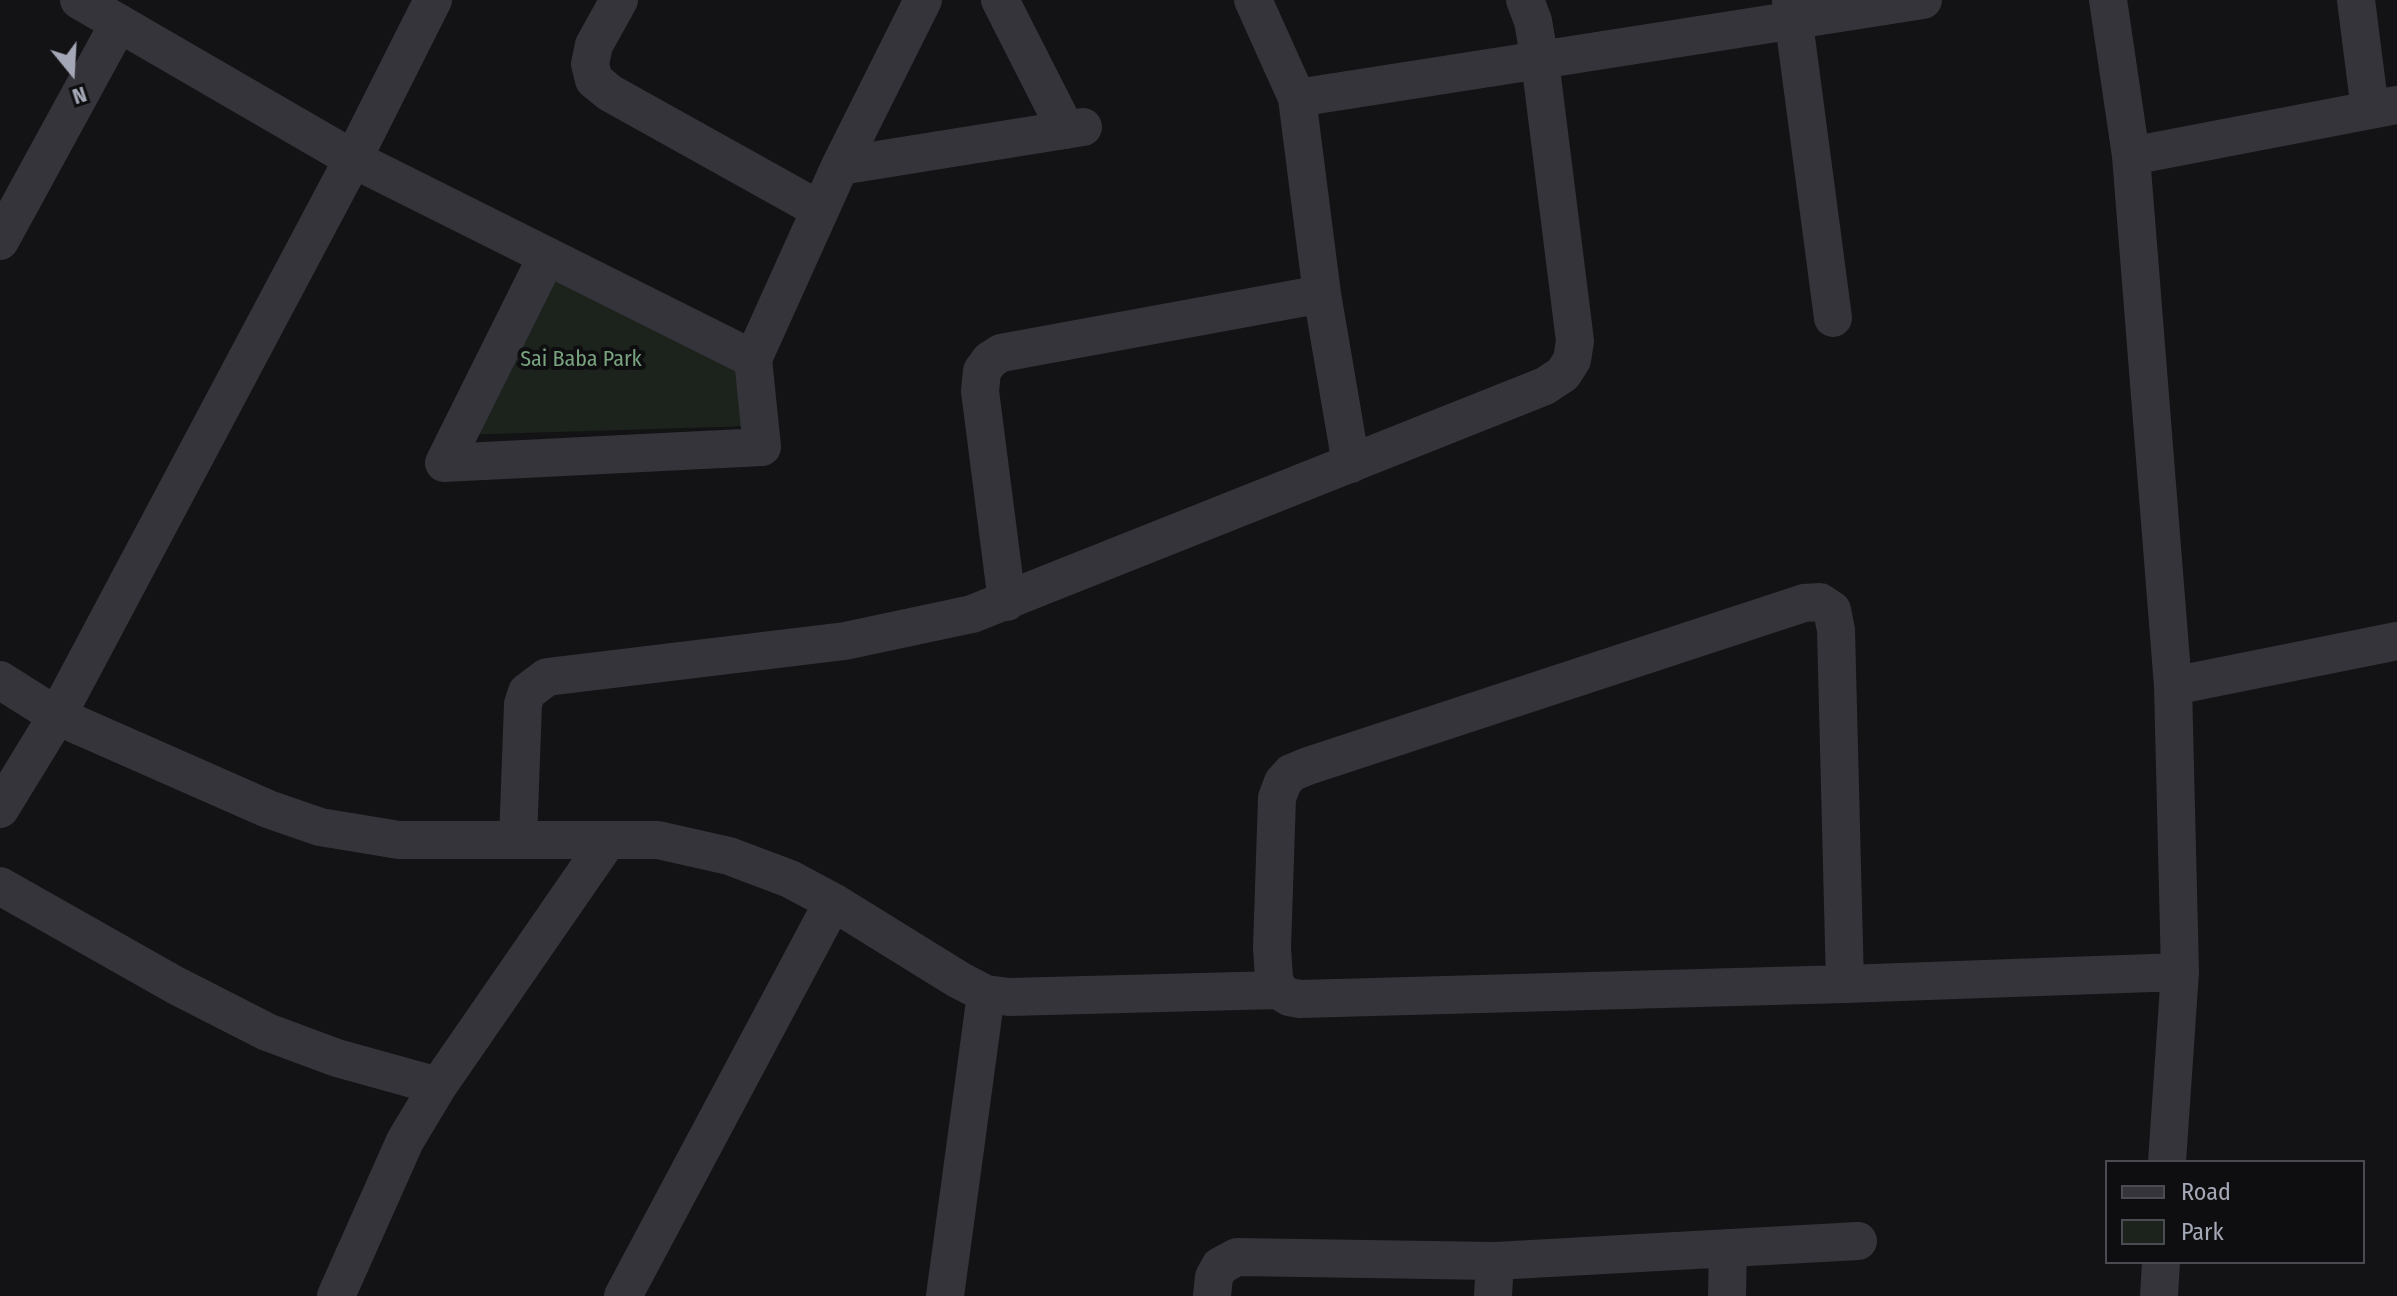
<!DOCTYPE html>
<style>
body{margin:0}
#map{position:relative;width:2397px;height:1296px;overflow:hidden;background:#131315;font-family:"Fira Sans Condensed",sans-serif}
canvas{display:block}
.legend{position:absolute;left:2105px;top:1160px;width:260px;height:104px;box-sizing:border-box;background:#0e0e10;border:2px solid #4a4c52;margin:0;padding:10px 14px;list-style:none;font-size:24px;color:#a4a8b6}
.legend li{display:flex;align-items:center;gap:16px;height:40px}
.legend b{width:40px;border:2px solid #4a4c52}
.north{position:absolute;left:32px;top:32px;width:80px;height:80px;-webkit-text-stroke:6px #0e0e10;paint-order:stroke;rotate:162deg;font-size:22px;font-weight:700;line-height:32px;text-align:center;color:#a4a8b6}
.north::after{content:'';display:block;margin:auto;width:28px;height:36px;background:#a4a8b6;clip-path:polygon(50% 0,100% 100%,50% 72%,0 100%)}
</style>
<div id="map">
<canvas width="2397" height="1296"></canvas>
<ul class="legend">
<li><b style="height:10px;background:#34343a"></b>Road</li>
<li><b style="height:22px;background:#1b231c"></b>Park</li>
</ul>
<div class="north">N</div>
</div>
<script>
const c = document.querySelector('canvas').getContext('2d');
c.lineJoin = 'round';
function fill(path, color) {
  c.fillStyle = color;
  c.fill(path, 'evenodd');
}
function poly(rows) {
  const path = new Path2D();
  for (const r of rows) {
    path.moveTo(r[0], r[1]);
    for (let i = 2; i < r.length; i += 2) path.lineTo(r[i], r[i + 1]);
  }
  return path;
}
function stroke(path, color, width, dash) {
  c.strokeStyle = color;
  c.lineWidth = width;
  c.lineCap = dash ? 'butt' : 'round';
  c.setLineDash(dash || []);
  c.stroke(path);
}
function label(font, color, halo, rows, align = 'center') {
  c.font = font + ' "Fira Sans Condensed",sans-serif';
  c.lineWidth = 8;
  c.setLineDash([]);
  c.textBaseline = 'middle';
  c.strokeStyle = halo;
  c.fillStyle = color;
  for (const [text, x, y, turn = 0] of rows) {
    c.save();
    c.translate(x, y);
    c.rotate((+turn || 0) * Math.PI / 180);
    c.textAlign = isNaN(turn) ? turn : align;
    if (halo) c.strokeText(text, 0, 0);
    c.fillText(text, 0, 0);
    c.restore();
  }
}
const green = poly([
 [550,266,748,367,751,426,458,435]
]);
const minor = poly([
 [79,0,353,159,753,359],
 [619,0,594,45,590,64,594,80,610,93,820,210],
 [1000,0,1066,130],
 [1253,0,1297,98,1322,294,1351,464],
 [1791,0,1833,318],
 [2108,0,2131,156,2173,686,2180,972,2167,1162],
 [2356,0,2370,110],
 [1297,98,1923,0],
 [2131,156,2397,105],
 [840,166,1083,127],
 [0,241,119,23],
 [547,256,444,463,762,447,753,359,840,166,923,0],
 [1007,602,980,391,982,371,990,360,1001,353,1322,294],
 [0,680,57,716,268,809,320,827,399,840,658,840,729,856,790,879,833,902,959,980,986,994,1009,997,1278,990],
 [2173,686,2397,641],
 [0,809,57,716,353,159,433,0],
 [518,840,523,704,527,692,547,677,845,641,972,614,1545,386,1563,374,1572,360,1575,341,1540,61,1533,21,1525,0],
 [0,886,175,985,267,1032,337,1058,438,1086],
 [1845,984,1836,630,1832,610,1820,602,1804,603,1308,766,1291,773,1283,782,1277,798,1272,948,1274,978,1278,990,1289,997,1300,999,1845,984,2180,972],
 [336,1296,405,1141,438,1086,608,840],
 [623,1296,833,902],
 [945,1296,986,994],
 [1212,1296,1214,1277,1220,1266,1237,1257,1495,1261,1858,1241],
 [1493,1296,1495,1261],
 [1727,1296,1728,1248],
 [2159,1296,2161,1262]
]);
const parkNames = [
 ["Sai Baba Park",581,360]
];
fill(green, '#1b231c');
stroke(minor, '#34343a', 38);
label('22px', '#79a27f', '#0e0e10', parkNames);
</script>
